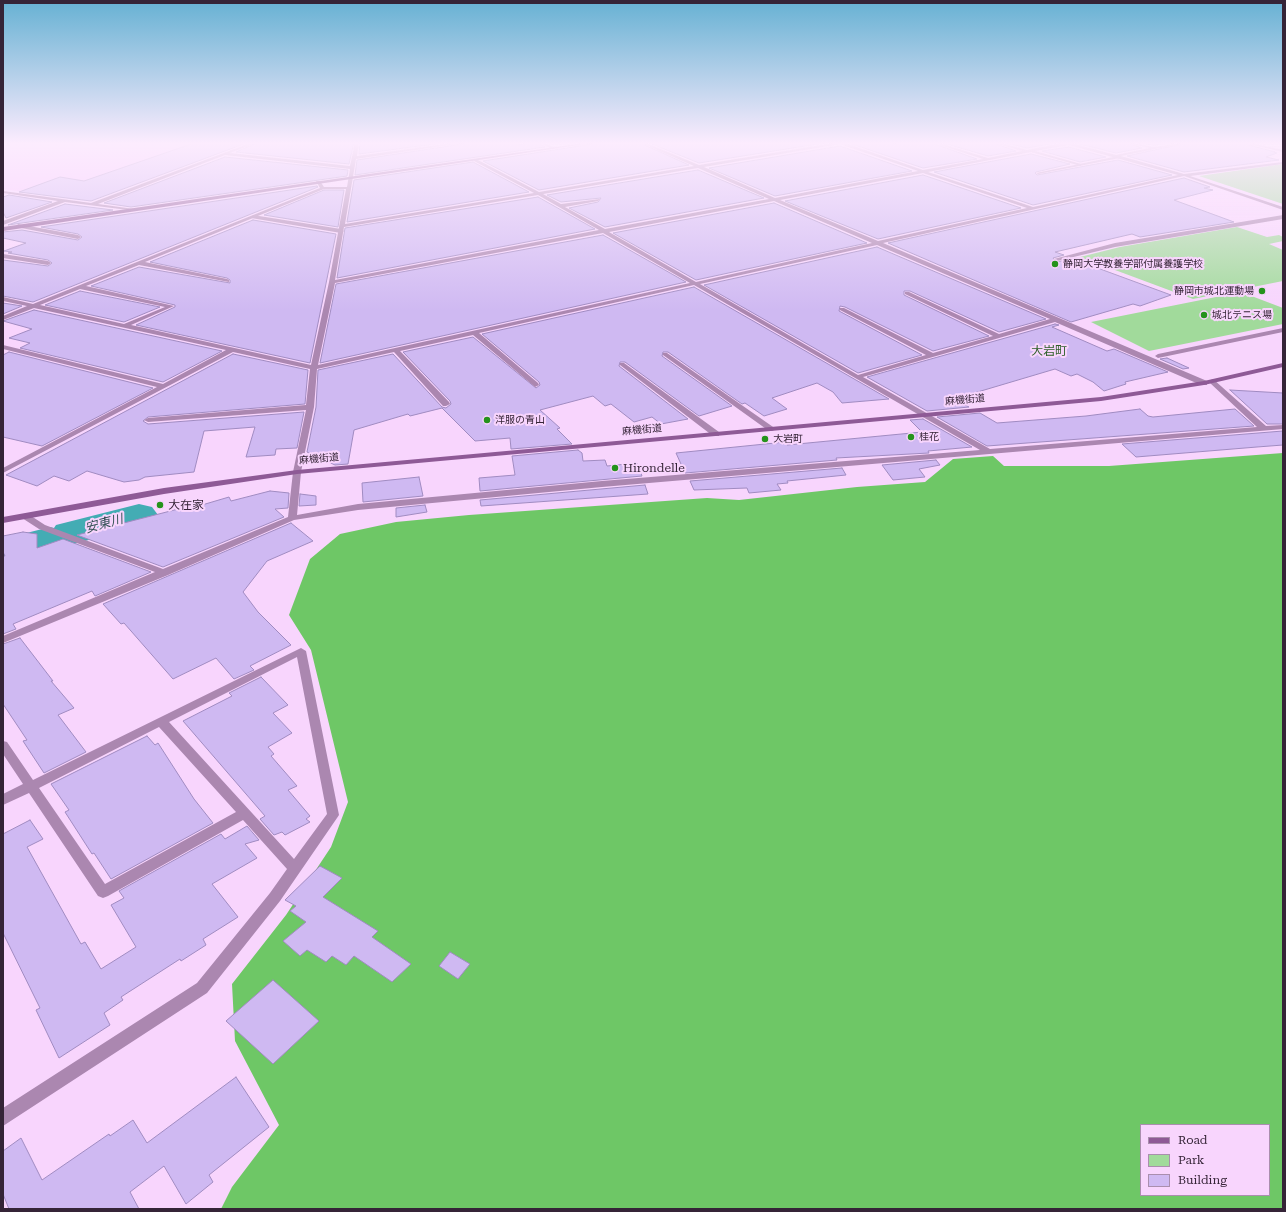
<!DOCTYPE html>
<meta charset="utf-8">
<style>
body{margin:0}
#map{position:relative;width:1286px;height:1212px;overflow:hidden;background:#f8d5fd;font-family:"Roboto Serif",serif}
canvas{display:block}
.frame{position:absolute;inset:0;border:4px solid #352437;pointer-events:none}
.legend{position:absolute;left:1140px;top:1124px;width:130px;height:72px;box-sizing:border-box;background:#f8d5fd;border:1px solid #aa8eae;margin:0;padding:5px 7px;list-style:none;font-size:12px;color:#352437}
.legend li{display:flex;align-items:center;gap:8px;height:20px}
.legend b{width:20px;border:1px solid #aa8eae}
</style>
<div id="map">
<canvas width="1286" height="1212"></canvas>
<div class="frame"></div>
<ul class="legend">
<li><b style="height:5px;background:#8e5a96"></b>Road</li>
<li><b style="height:11px;background:#a1da9b"></b>Park</li>
<li><b style="height:11px;background:#cfb9f2"></b>Building</li>
</ul>
</div>
<script>
const c = document.querySelector('canvas').getContext('2d');
c.lineJoin = 'round';
function fill(path, color) {
  c.fillStyle = color;
  c.fill(path, 'evenodd');
}
function poly(rows) {
  const path = new Path2D();
  for (const r of rows) {
    path.moveTo(r[0], r[1]);
    for (let i = 2; i < r.length; i += 2) path.lineTo(r[i], r[i + 1]);
  }
  return path;
}
function stroke(path, color, width, dash) {
  c.strokeStyle = color;
  c.lineWidth = width;
  c.lineCap = dash ? 'butt' : 'round';
  c.setLineDash(dash || []);
  c.stroke(path);
}
function label(font, color, halo, rows, align = 'center') {
  c.font = font + ' "Roboto Serif","Noto Sans JP",serif';
  c.lineWidth = 4;
  c.setLineDash([]);
  c.textBaseline = 'middle';
  c.strokeStyle = halo;
  c.fillStyle = color;
  for (const [text, x, y, turn = 0] of rows) {
    c.save();
    c.translate(x, y);
    c.rotate((+turn || 0) * Math.PI / 180);
    c.textAlign = isNaN(turn) ? turn : align;
    if (halo) c.strokeText(text, 0, 0);
    c.fillText(text, 0, 0);
    c.restore();
  }
}
const built = poly([
 [13,142,248,142,91,201,3,189,3,145]
]);
const green = poly([
 [1283,164,1283,204,1199,176],
 [1237,227,1267,237,1279,235,1283,237,1283,241,1269,244,1283,250,1283,281,1193,299,1080,257,1120,247],
 [1241,292,1283,308,1283,324,1149,351,1091,322]
]);
const forest = poly([
 [1283,453,1283,1209,221,1209,232,1187,279,1125,235,1041,232,984,286,915,331,847,348,802,311,650,289,615,310,559,340,534,396,522,469,515,707,498,739,500,857,487,925,482,953,459,993,456,1004,466,1109,466],
 [1141,1125,1269,1125,1269,1195,1141,1195]
]);
const river = poly([
 [139,504,152,507,158,515,152,523,70,545,66,544,64,547,3,563,3,539,50,527,54,528,56,525,139,504]
]);
const building = poly([
 [197,142,249,142,91,201,19,192,60,177,84,181,197,142],
 [259,142,354,142,349,164,236,152,259,142],
 [360,142,422,143,450,142,359,154,360,142],
 [470,142,518,142,518,145,537,142,545,147,355,175,357,160,469,143,470,142],
 [600,142,638,142,689,165,539,190,483,161,599,143,600,142],
 [647,142,830,142,699,163,647,142],
 [876,142,894,144,929,142,977,159,923,168,852,144,876,142],
 [940,142,991,142,1016,151,988,156,940,142],
 [1003,142,1060,142,1027,148,1003,142],
 [1072,142,1124,142,1142,148,1116,153,1072,142],
 [1133,142,1181,142,1154,145,1133,142],
 [1191,142,1238,142,1275,152,1274,152,1277,153,1266,157,1279,160,1184,172,1127,156,1191,142],
 [840,146,912,171,775,196,709,168,840,146],
 [1069,147,1106,157,1080,162,1042,151,1069,147],
 [1031,154,1070,164,1036,172,1035,173,1037,175,1118,160,1172,175,1033,205,934,172,1031,154],
 [225,157,348,170,347,176,131,207,104,203,225,157],
 [473,162,529,192,347,222,354,180,473,162],
 [698,170,764,198,605,227,569,208,598,202,601,198,561,202,547,195,698,170],
 [923,175,1021,208,878,239,785,201,923,175],
 [1184,178,1210,187,1204,188,1213,190,1174,200,1234,222,1140,237,1132,234,1055,252,1064,255,1053,258,1056,262,1073,259,1171,295,1140,306,1133,304,1071,322,888,243,1184,178],
 [317,186,318,187,33,302,3,296,3,260,48,266,52,263,48,260,8,253,12,252,4,251,26,243,3,238,3,232,22,230,78,240,82,237,78,234,41,227,317,186],
 [324,190,344,190,338,227,264,215,324,190],
 [9,195,52,202,6,218,3,212,3,197,9,195],
 [538,197,595,229,337,278,345,228,538,197],
 [774,203,867,243,696,280,613,233,774,203],
 [65,204,113,210,8,225,65,204],
 [253,220,336,234,310,363,136,325,175,307,175,305,91,286,139,267,230,283,230,280,227,278,150,262,253,220],
 [603,235,686,282,320,363,336,284,603,235],
 [877,247,1046,319,999,332,910,291,904,291,904,295,989,336,933,351,845,307,840,306,839,311,922,355,858,373,704,285,877,247],
 [694,287,889,399,842,403,833,392,817,383,772,398,787,409,764,416,745,403,742,404,668,352,663,352,662,356,732,406,699,416,625,362,620,362,619,366,688,419,661,424,652,417,634,422,611,404,605,406,593,396,540,410,560,428,557,429,572,444,511,449,510,438,475,441,442,408,410,416,408,414,354,430,348,464,335,465,307,452,316,407,318,370,393,354,442,407,446,408,451,404,450,401,403,352,473,337,536,388,540,385,539,382,482,334,694,287],
 [80,291,160,307,124,322,45,305,80,291],
 [3,303,22,306,3,314,3,303],
 [34,310,222,351,163,382,20,348,30,343,9,338,32,329,3,321,34,310],
 [1055,324,1059,325,1052,327,1107,351,1114,349,1168,372,1125,382,1126,384,1104,391,1093,382,1077,374,1071,376,1055,369,954,399,969,407,927,411,867,377,1055,324],
 [9,352,153,388,42,446,3,437,3,355,9,352],
 [233,354,308,370,305,404,148,417,143,421,148,424,304,412,297,448,276,449,275,455,246,457,255,427,204,431,194,472,145,477,139,480,124,482,87,471,69,481,54,476,37,486,6,475,233,354],
 [1167,358,1189,368,1183,369,1160,359,1167,358],
 [1230,390,1283,393,1283,424,1267,424,1230,390],
 [1140,409,1148,416,1153,417,1235,409,1254,426,987,446,937,417,980,413,997,423,1086,416,1140,409],
 [923,419,972,447,928,451,929,453,836,458,837,460,685,473,676,453,785,442,787,445,922,432,910,420,923,419],
 [1283,431,1283,445,1257,447,1136,457,1122,444,1283,431],
 [578,450,582,453,583,461,605,460,607,466,637,463,642,476,480,491,479,478,515,475,512,456,578,450],
 [936,460,940,465,919,469,925,477,893,480,882,465,936,460],
 [842,468,846,475,787,481,788,483,777,484,781,490,749,493,747,488,694,490,690,481,842,468],
 [419,477,423,496,363,502,362,483,419,477],
 [645,485,648,494,481,506,480,500,645,485],
 [270,491,289,493,288,508,275,509,284,517,163,567,77,535,186,507,185,510,229,497,231,501,270,491],
 [300,494,316,496,316,505,299,506,300,494],
 [425,505,427,512,396,517,396,508,425,505],
 [291,523,313,541,267,561,243,592,258,612,291,645,250,666,254,670,234,679,216,658,173,679,124,623,121,624,103,604,291,523],
 [23,532,37,534,37,548,63,539,151,572,95,596,92,591,13,624,16,629,3,634,3,556,5,556,3,552,3,536,23,532],
 [20,638,53,681,51,681,74,708,58,715,86,752,44,773,23,741,27,740,3,704,3,644,20,638],
 [261,677,288,705,273,713,292,733,268,747,274,754,271,756,297,786,288,790,310,816,306,819,310,822,285,835,282,832,274,835,260,819,265,816,183,721,232,696,229,693,261,677],
 [147,736,155,745,158,743,194,799,213,823,111,879,94,853,92,854,65,812,69,810,51,784,147,736],
 [30,820,43,839,27,847,81,944,85,942,101,969,136,947,111,905,124,898,119,891,221,834,225,839,247,826,259,840,245,844,257,858,212,884,238,917,203,939,206,945,181,961,180,959,121,997,123,1000,104,1013,110,1025,59,1058,36,1010,40,1008,3,933,3,834,30,820],
 [320,866,342,878,323,897,378,931,372,937,411,964,392,982,354,956,346,965,332,956,326,962,307,950,300,956,283,941,306,922,290,911,296,906,285,900,320,866],
 [450,952,470,964,458,979,439,966,450,952],
 [273,980,319,1021,273,1064,226,1021,273,980],
 [236,1077,269,1127,209,1175,213,1182,186,1204,164,1166,130,1192,139,1209,9,1209,3,1194,3,1151,21,1138,42,1180,109,1134,110,1136,133,1120,147,1143,236,1077]
]);
const lane = poly([
 [1118,156,1120,158,1038,174,1036,173,1118,156],
 [253,215,341,229,344,231,341,233,251,218,253,215],
 [1283,215,1283,219,1115,247,1057,261,1054,259,1115,243,1283,215],
 [1283,328,1283,332,1158,358,1155,356,1158,354,1283,328]
]);
const street = poly([
 [253,142,258,142,230,153,350,166,355,142,359,142,357,156,460,142,469,142,356,159,345,224,534,193,474,161,476,159,539,192,694,166,639,142,644,142,699,165,840,142,849,142,845,143,923,170,983,159,930,142,936,142,988,158,1022,151,992,142,998,142,1027,150,1067,142,1116,155,1149,148,1125,142,1154,147,1190,142,1121,156,1184,174,1283,162,1283,164,1190,176,1283,207,1283,210,1184,176,883,243,1207,381,1207,385,1201,385,1055,322,863,377,990,449,1257,427,1210,383,1209,381,1213,379,1266,426,1283,425,1283,429,602,487,358,510,294,520,168,575,3,643,3,636,155,572,39,529,22,518,21,516,22,514,28,514,45,525,163,569,288,517,293,472,306,410,148,422,144,420,148,418,306,405,310,369,233,352,3,473,3,468,157,387,3,349,3,345,163,384,226,350,34,308,3,320,3,316,27,306,3,301,3,297,33,304,320,188,316,181,320,181,324,187,347,187,350,169,225,155,98,204,134,209,136,211,65,202,3,225,3,221,58,201,3,193,3,191,91,203,253,142],
 [840,144,918,171,775,198,704,167,840,144],
 [1069,145,1178,175,1033,207,928,172,1031,152,1081,166,1081,164,1035,151,1069,145],
 [698,168,769,199,605,229,565,207,598,201,600,199,561,204,543,194,698,168],
 [923,173,1027,208,878,241,780,200,923,173],
 [324,189,346,189,329,282,311,365,131,325,174,306,86,286,139,265,229,282,229,280,227,279,145,262,324,189],
 [538,195,599,230,335,280,344,227,538,195],
 [774,201,872,243,696,282,609,232,774,201],
 [603,233,690,283,318,365,335,283,603,233],
 [877,245,1050,319,999,334,909,292,905,292,905,294,993,336,933,353,844,308,840,308,840,310,926,355,858,375,700,284,877,245],
 [694,285,980,450,602,481,358,504,297,515,301,472,314,407,317,369,394,352,443,406,446,406,450,404,449,402,400,351,473,335,535,387,539,385,538,383,479,333,694,285],
 [80,289,165,307,124,324,40,305,80,289],
 [538,142,543,142,555,148,552,149,538,142],
 [1240,142,1247,142,1283,150,1283,152,1240,142],
 [18,224,78,235,81,237,78,239,16,227,18,224],
 [3,254,48,261,51,263,48,265,3,258,3,254],
 [663,353,667,353,776,429,772,431,769,431,663,355,663,353],
 [620,363,624,363,719,432,719,436,713,436,620,365,620,363],
 [301,648,306,651,339,815,337,818,280,901,207,993,3,1126,3,1108,197,983,270,893,287,869,243,820,108,896,103,898,98,896,29,793,3,805,3,794,23,784,3,754,3,741,7,742,33,780,301,648],
 [297,657,327,814,294,859,169,722,297,657],
 [159,727,236,812,105,884,39,788,159,727]
]);
const secondary = poly([
 [590,142,599,142,3,231,3,227,590,142],
 [1283,363,1283,367,1204,385,1101,401,297,474,164,494,3,523,3,517,164,488,297,470,1101,397,1204,381,1283,363]
]);
const markers = [
 [1055,264,4,"#25931c"],
 [1262,291,4,"#25931c"],
 [1204,315,4,"#25931c"],
 [487,420,4,"#25931c"],
 [911,437,4,"#25931c"],
 [765,439,4,"#25931c"],
 [615,468,4,"#25931c"],
 [160,505,4,"#25931c"]
];
const farPoinames = [
 ["静岡大学教養学部付属養護学校",1063,264],
 ["静岡市城北運動場",1254,291,"right"],
 ["城北テニス場",1212,315],
 ["洋服の青山",495,420],
 ["桂花",919,437],
 ["大岩町",773,439]
];
const farStreetnames = [
 ["麻機街道",965,400,-5],
 ["麻機街道",642,430,-5],
 ["麻機街道",319,459,-5]
];
const farQuarternames = [
 ["大岩町",1049,351]
];
const poiNames = [
 ["Hirondelle",623,468],
 ["大在家",168,505]
];
const waterNames = [
 ["安東川",104,524,-15]
];
fill(built, '#f7c6fe');
fill(green, '#a1da9b');
fill(forest, '#6ec766');
fill(river, '#43acb4');
fill(building, '#cfb9f2');
stroke(building, '#a08bc1', 1);
fill(lane, '#ab87b0');
fill(street, '#ab87b0');
fill(secondary, '#8e5a96');
const sky = c.createLinearGradient(0, 0, 0, 311);
sky.addColorStop(0, '#66b1d3');
sky.addColorStop(0.46, '#fcecfe');
sky.addColorStop(1, '#fcecfe00');
c.fillStyle = sky;
c.fillRect(0, 0, 1286, 311);
for (const [x, y, r, color] of markers) {
  const dot = new Path2D();
  dot.arc(x, y, r, 0, 2 * Math.PI);
  c.fillStyle = color;
  c.fill(dot);
  stroke(dot, '#f8d5fd', 1.5);
}
label('10px', '#352437', '#f8d5fd', farPoinames, 'left');
label('10px', '#352437', '#f8d5fd', farStreetnames);
label('12px', '#2e602a', '#f8d5fd', farQuarternames);
label('12px', '#352437', '#f8d5fd', poiNames, 'left');
label('italic 13px', '#345356', '#f8d5fd', waterNames);
</script>
